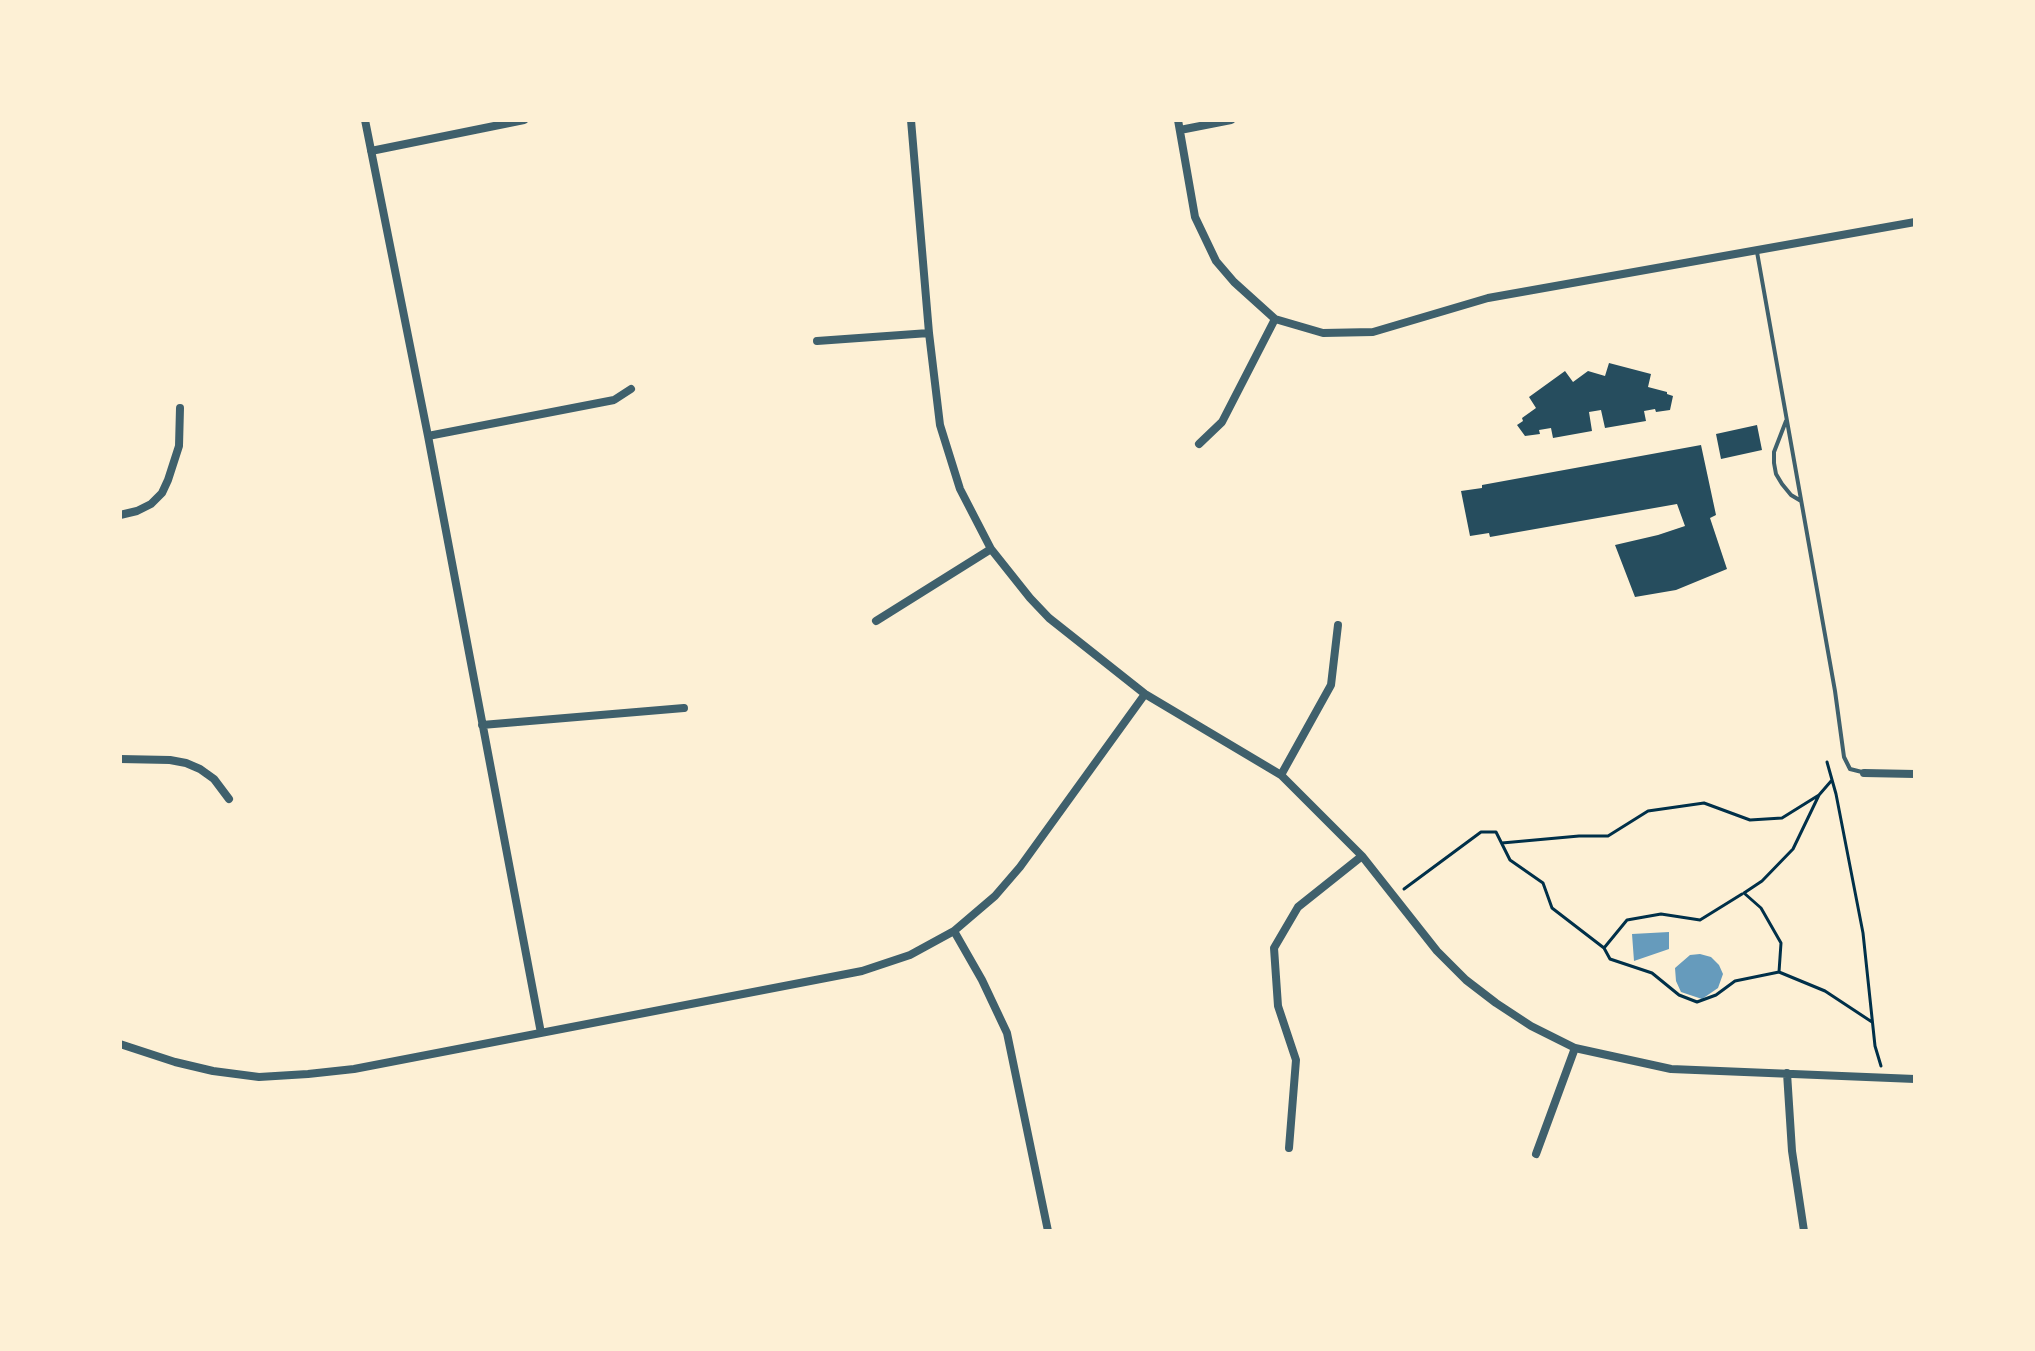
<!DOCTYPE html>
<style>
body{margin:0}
#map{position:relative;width:2035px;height:1351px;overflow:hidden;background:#fdf0d5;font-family:Cabin,sans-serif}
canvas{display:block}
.frame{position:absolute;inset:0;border:122px solid #fdf0d5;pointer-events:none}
</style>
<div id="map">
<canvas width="2035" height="1351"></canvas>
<div class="frame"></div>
</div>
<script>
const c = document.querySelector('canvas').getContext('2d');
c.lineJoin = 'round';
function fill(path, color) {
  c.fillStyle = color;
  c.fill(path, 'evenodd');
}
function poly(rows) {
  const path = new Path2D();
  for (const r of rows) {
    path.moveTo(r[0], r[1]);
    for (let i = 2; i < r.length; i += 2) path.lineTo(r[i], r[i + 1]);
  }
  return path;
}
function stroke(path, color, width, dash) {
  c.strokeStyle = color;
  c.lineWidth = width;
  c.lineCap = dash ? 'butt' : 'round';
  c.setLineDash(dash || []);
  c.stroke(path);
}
const water = poly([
 [1669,932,1669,949,1634,961,1632,934],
 [1700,954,1711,957,1719,965,1723,974,1718,988,1702,999,1681,992,1676,981,1675,968,1690,955]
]);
const building = poly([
 [1609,363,1651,374,1648,387,1667,392,1667,394,1673,396,1670,410,1656,412,1655,409,1644,411,1646,421,1605,428,1601,410,1589,412,1592,431,1553,438,1551,428,1539,430,1540,434,1525,436,1517,425,1523,421,1522,418,1536,408,1529,397,1565,371,1573,382,1588,371,1605,376],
 [1757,425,1762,450,1721,459,1716,434],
 [1701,445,1716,515,1710,518,1727,569,1676,590,1635,597,1615,545,1658,535,1685,526,1677,504,1490,537,1489,533,1470,536,1461,491,1482,488,1482,485]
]);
const path = poly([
 [1827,762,1836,794,1863,933,1875,1046,1881,1066],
 [1502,843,1579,836,1608,836,1648,811,1704,803,1750,820,1782,818,1819,795],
 [1404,889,1481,832,1496,832,1510,860,1543,883,1552,908,1604,948,1610,959,1652,973,1679,995,1697,1002,1716,995,1735,981,1779,972,1825,991,1872,1022],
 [1604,948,1627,920,1661,914,1700,920,1742,894],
 [1779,972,1781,943,1761,908,1744,893,1762,881,1793,849,1819,795,1832,780]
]);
const service = poly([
 [1757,252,1835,691,1844,757,1850,769,1862,772],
 [1786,421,1774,452,1774,463,1776,474,1782,484,1791,495,1801,501]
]);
const minor = poly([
 [365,120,428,436,541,1033],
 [911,120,929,333,940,425,960,489,991,549,1030,598,1049,618,1145,694,1281,775,1362,856,1437,951,1466,980,1496,1003,1531,1026,1575,1048,1671,1069,1915,1079],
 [1178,120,1195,217,1216,261,1234,282,1275,319,1323,333,1373,332,1488,298,1915,222],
 [1180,130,1231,120],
 [371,151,524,120],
 [817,341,929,333],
 [428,436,614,400,631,389],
 [1199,444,1222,422,1275,319],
 [120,515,137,511,151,504,162,493,168,480,179,446,180,408],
 [876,621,991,549],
 [482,725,684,708],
 [120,759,170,760,186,763,200,769,214,779,229,799],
 [1864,773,1915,774],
 [1281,775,1331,685,1338,625],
 [954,931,982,980,1007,1033,1048,1231],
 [120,1044,175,1062,213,1071,259,1077,308,1074,354,1069,862,971,910,955,954,931,995,896,1020,867,1145,694],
 [1787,1073,1792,1151,1804,1231],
 [1289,1148,1296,1060,1278,1006,1274,948,1298,907,1362,856],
 [1536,1154,1575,1048]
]);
fill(water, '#669bbc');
fill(building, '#264d5e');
stroke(path, '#003049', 3);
stroke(service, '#3f606c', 4);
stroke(minor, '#3f606c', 8);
</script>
